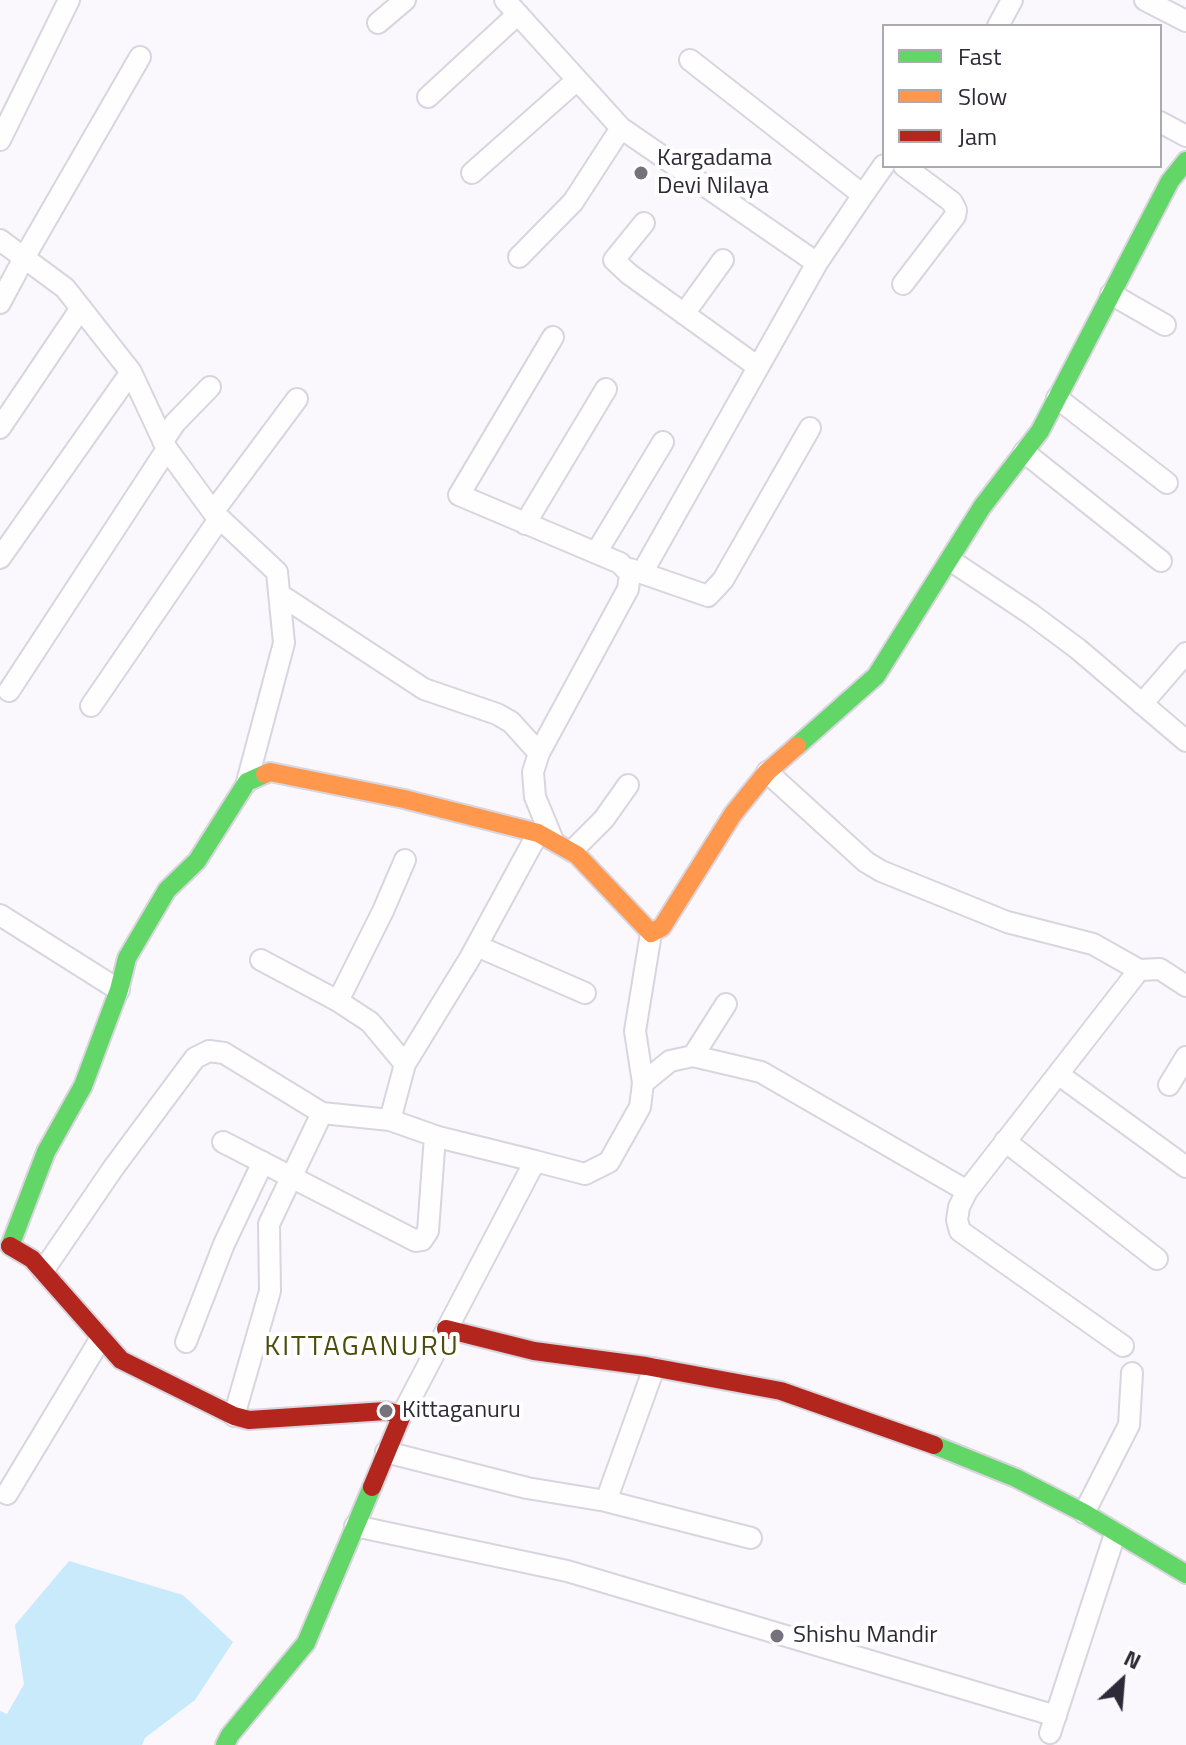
<!DOCTYPE html>
<style>
body{margin:0}
#map{position:relative;width:1186px;height:1745px;overflow:hidden;background:#faf8fd;font-family:"Titillium Web",sans-serif}
canvas{display:block}
.legend{position:absolute;left:882px;top:24px;width:280px;height:144px;box-sizing:border-box;background:#fff;border:2px solid #abaaaf;margin:0;padding:10px 14px;list-style:none;font-size:24px;color:#2e2a37}
.legend li{display:flex;align-items:center;gap:16px;height:40px}
.legend b{width:40px;border:2px solid #abaaaf}
.north{position:absolute;left:1082px;top:1641px;width:80px;height:80px;-webkit-text-stroke:6px #fff;paint-order:stroke;rotate:26deg;font-size:22px;font-weight:700;line-height:32px;text-align:center;color:#2e2a37}
.north::after{content:'';display:block;margin:auto;width:28px;height:36px;background:#2e2a37;clip-path:polygon(50% 0,100% 100%,50% 72%,0 100%)}
</style>
<div id="map">
<canvas width="1186" height="1745"></canvas>
<ul class="legend">
<li><b style="height:10px;background:#63d668"></b>Fast</li>
<li><b style="height:10px;background:#ff974d"></b>Slow</li>
<li><b style="height:10px;background:#b3261e"></b>Jam</li>
</ul>
<div class="north">N</div>
</div>
<script>
const c = document.querySelector('canvas').getContext('2d');
c.lineJoin = 'round';
function fill(path, color) {
  c.fillStyle = color;
  c.fill(path, 'evenodd');
}
function poly(rows) {
  const path = new Path2D();
  for (const r of rows) {
    path.moveTo(r[0], r[1]);
    for (let i = 2; i < r.length; i += 2) path.lineTo(r[i], r[i + 1]);
  }
  return path;
}
function stroke(path, color, width, dash) {
  c.strokeStyle = color;
  c.lineWidth = width;
  c.lineCap = dash ? 'butt' : 'round';
  c.setLineDash(dash || []);
  c.stroke(path);
}
function label(font, color, halo, rows, align = 'center') {
  c.font = font + ' "Titillium Web",sans-serif';
  c.lineWidth = 8;
  c.setLineDash([]);
  c.textBaseline = 'middle';
  c.strokeStyle = halo;
  c.fillStyle = color;
  for (const [text, x, y, turn = 0] of rows) {
    c.save();
    c.translate(x, y);
    c.rotate((+turn || 0) * Math.PI / 180);
    c.textAlign = isNaN(turn) ? turn : align;
    if (halo) c.strokeText(text, 0, 0);
    c.fillText(text, 0, 0);
    c.restore();
  }
}
const water = poly([
 [69,1561,183,1595,233,1642,195,1700,145,1738,142,1745,0,1745,0,1711,7,1714,24,1684,15,1625]
]);
const street = poly([
 [505,0,621,128,817,263,642,573],
 [1145,0,1186,21],
 [378,23,405,0],
 [998,26,1012,0],
 [690,60,863,195,817,263],
 [428,97,518,14],
 [1160,122,1186,136],
 [0,140,69,0],
 [472,173,577,80],
 [863,195,884,165],
 [644,223,614,260,629,274,758,367],
 [0,240,65,288,131,372,167,449,213,512,277,572,284,643,247,782],
 [519,257,573,202,621,128],
 [903,284,955,216,956,210,952,202,904,166],
 [1111,294,1165,325],
 [0,303,24,258,140,57],
 [684,314,723,260],
 [1057,398,1167,483],
 [0,428,81,308],
 [163,441,175,423,210,387],
 [1024,452,1161,561],
 [213,512,297,399],
 [525,524,606,389],
 [596,553,663,442],
 [0,558,131,372],
 [950,560,1031,614,1078,649,1186,741],
 [630,569,708,596,723,580,810,428],
 [279,594,424,689,497,714,511,722,539,753],
 [9,691,167,449],
 [1142,704,1186,653],
 [91,706,219,519],
 [767,772,866,862,881,871,1007,922,1093,944,1139,970],
 [552,838,535,797,533,772,539,753,628,589,630,574,620,563,459,495,553,337],
 [572,851,604,819,628,785],
 [0,915,119,990],
 [477,946,585,993],
 [261,960,338,1001,370,1022,405,1064],
 [338,1001,383,911,405,860],
 [693,1056,726,1004],
 [1058,1074,1186,1167],
 [643,1083,670,1061,693,1056,761,1072,967,1191,1139,970,1160,969,1186,986],
 [1169,1085,1186,1057],
 [390,1120,405,1064,470,958,538,833],
 [1005,1141,1157,1259],
 [223,1142,416,1241,422,1240,428,1231,435,1136],
 [967,1191,959,1207,957,1220,960,1231,1123,1346],
 [43,1271,114,1167,195,1058,209,1051,224,1053,322,1113,390,1120,438,1137,535,1161],
 [186,1342,224,1244,263,1162],
 [402,1415,535,1161,585,1174,609,1162,640,1107,643,1083,635,1031,651,933],
 [234,1416,270,1291,269,1224,322,1113],
 [386,1452,527,1488,606,1501,751,1538],
 [7,1494,101,1338],
 [606,1501,654,1368],
 [1084,1513,1129,1425,1132,1373],
 [355,1526,567,1571,1056,1716],
 [1050,1733,1115,1534]
]);
const fast = poly([
 [797,746,876,676,982,507,1040,431,1170,181,1186,161],
 [10,1246,46,1152,83,1086,119,990,127,958,167,890,197,861,247,782,265,774],
 [934,1445,1016,1478,1084,1513,1186,1574],
 [225,1745,230,1735,306,1643,372,1487]
]);
const slow = poly([
 [265,774,270,772,404,799,538,833,577,855,651,933,662,927,733,814,767,772,797,746]
]);
const jam = poly([
 [10,1246,32,1259,121,1360,234,1416,249,1420,386,1411,402,1415,372,1487],
 [446,1329,534,1351,646,1366,781,1391,934,1445]
]);
const markers = [
 [641,173,8,"#75727c"],
 [386,1411,8,"#75727c"],
 [777,1636,8,"#75727c"]
];
const poiNames = [
 ["Kargadama",657,159],
 ["Devi Nilaya",657,187],
 ["Kittaganuru",402,1411],
 ["Shishu Mandir",793,1636]
];
const quarterNames = [
 ["KITTAGANURU",362,1348]
];
fill(water, '#c9eafa');
stroke(street, '#d8d5de', 24);
stroke(fast, '#d8d5de', 22);
stroke(slow, '#d8d5de', 22);
stroke(jam, '#d8d5de', 22);
stroke(street, '#fefeff', 20);
stroke(fast, '#63d668', 18);
stroke(slow, '#ff974d', 18);
stroke(jam, '#b3261e', 18);
for (const [x, y, r, color] of markers) {
  const dot = new Path2D();
  dot.arc(x, y, r, 0, 2 * Math.PI);
  c.fillStyle = color;
  c.fill(dot);
  stroke(dot, '#fff', 3);
}
label('24px', '#2e2a37', '#fff', poiNames, 'left');
c.letterSpacing = '2px';
label('28px', '#4e4d0e', '#fff', quarterNames);
c.letterSpacing = '0px';
</script>
